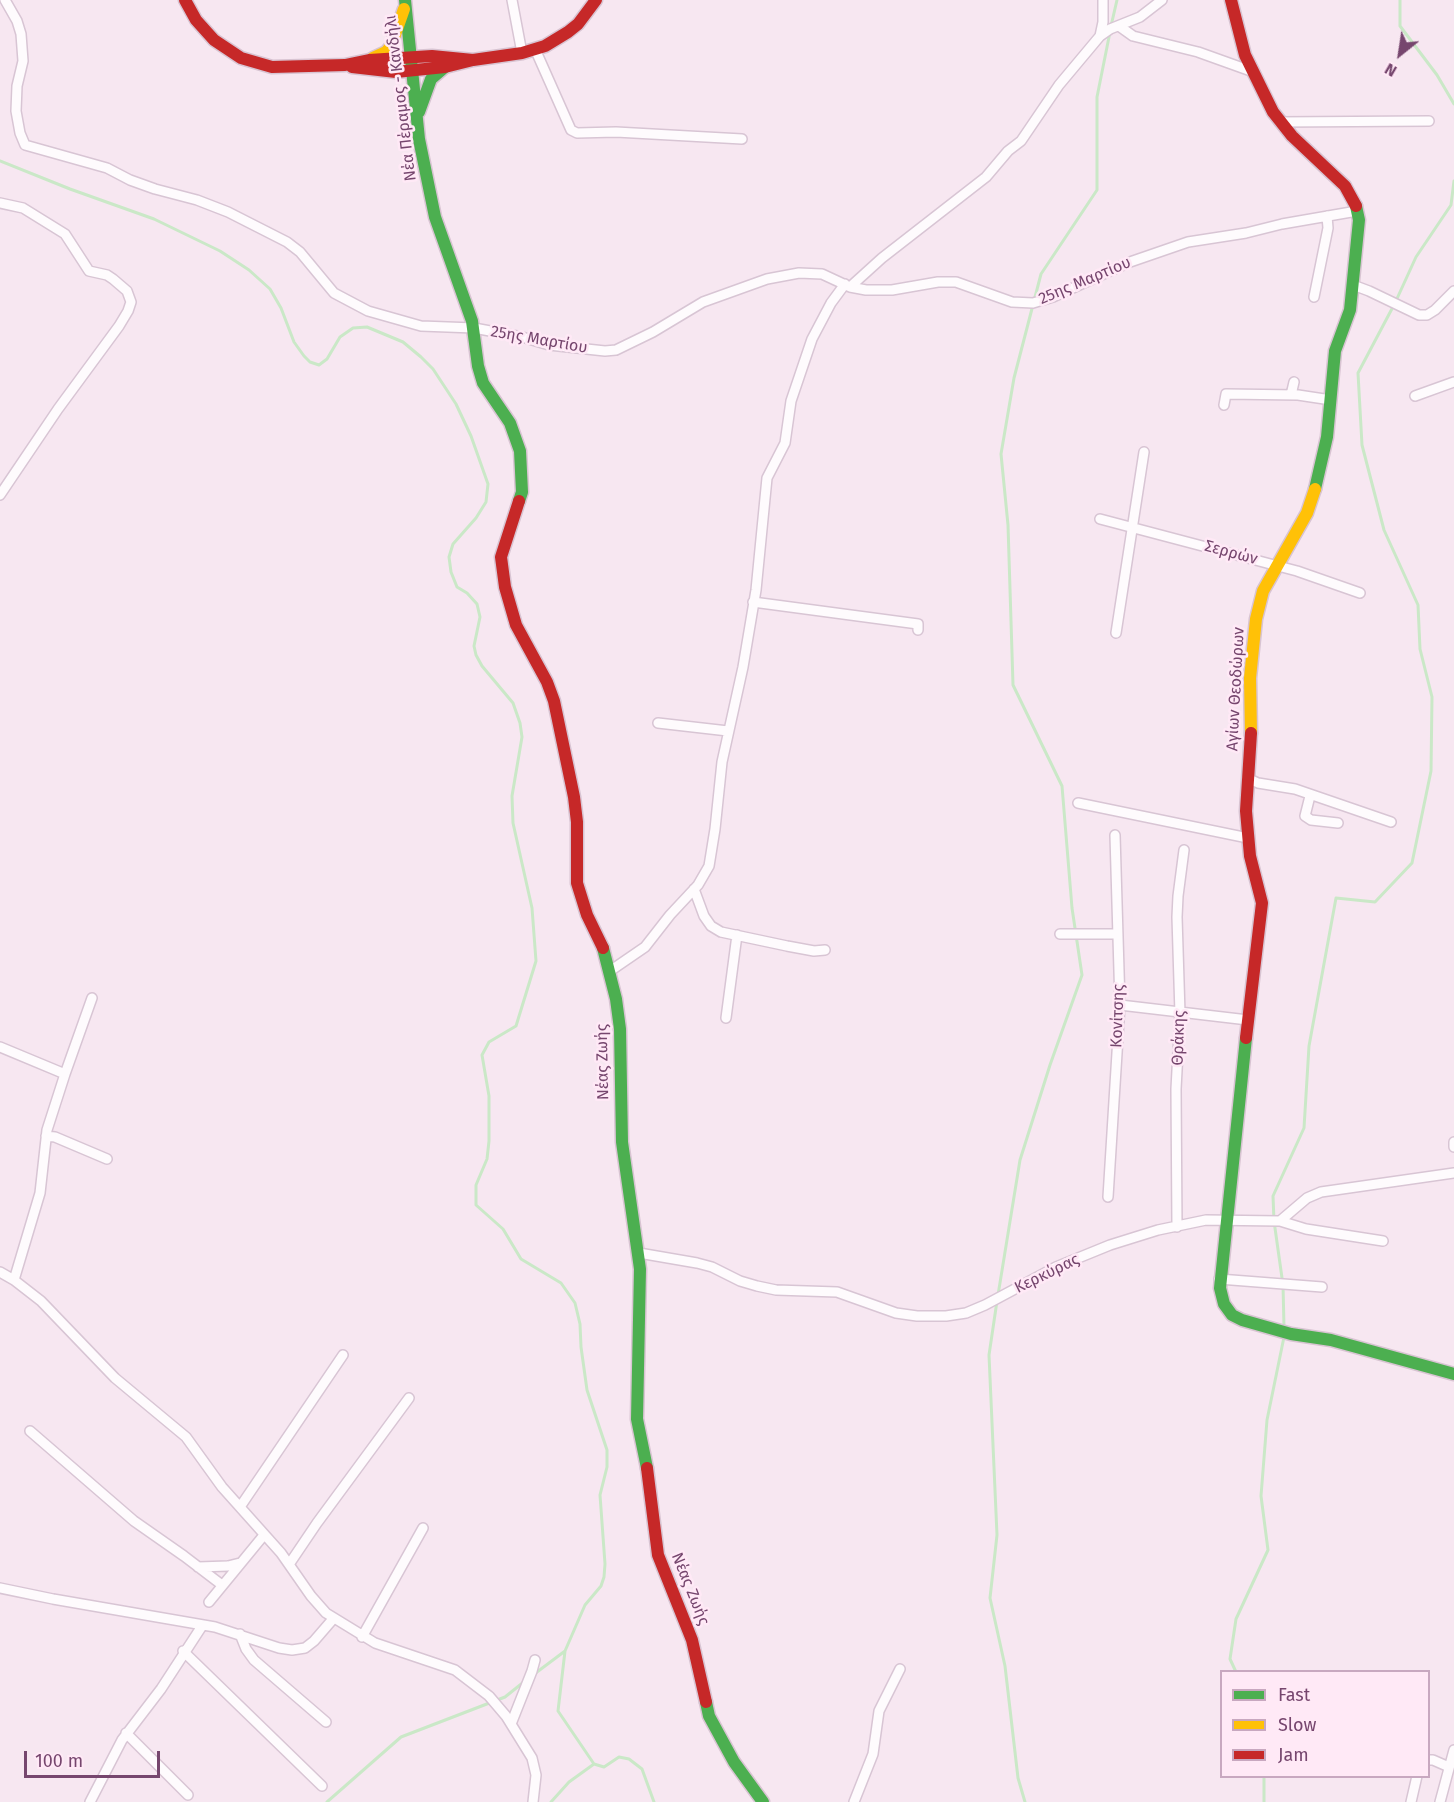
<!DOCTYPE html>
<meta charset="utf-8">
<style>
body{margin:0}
#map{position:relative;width:1454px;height:1802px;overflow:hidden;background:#f7e7f1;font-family:"Fira Sans",sans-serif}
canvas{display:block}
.legend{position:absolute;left:1220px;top:1670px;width:210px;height:108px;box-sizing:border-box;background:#ffe9f6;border:2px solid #c8a8c0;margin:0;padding:8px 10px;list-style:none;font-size:18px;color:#76466e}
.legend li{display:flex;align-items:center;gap:12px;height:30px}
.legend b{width:30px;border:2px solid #c8a8c0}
.north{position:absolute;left:1370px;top:24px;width:60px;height:60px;-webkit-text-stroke:4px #ffe9f6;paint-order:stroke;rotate:210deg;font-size:16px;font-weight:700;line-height:24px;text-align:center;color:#76466e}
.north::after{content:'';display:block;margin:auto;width:21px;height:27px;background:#76466e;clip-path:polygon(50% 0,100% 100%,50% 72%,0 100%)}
.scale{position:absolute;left:24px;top:1751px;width:136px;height:27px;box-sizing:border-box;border:3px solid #76466e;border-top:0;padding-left:8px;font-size:18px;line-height:21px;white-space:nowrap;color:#76466e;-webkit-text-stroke:4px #ffe9f6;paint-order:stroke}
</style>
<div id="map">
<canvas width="1454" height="1802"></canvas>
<ul class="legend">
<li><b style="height:8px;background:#4caf50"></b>Fast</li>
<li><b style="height:8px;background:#ffc107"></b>Slow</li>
<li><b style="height:8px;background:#c62828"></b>Jam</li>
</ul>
<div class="north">N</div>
<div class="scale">100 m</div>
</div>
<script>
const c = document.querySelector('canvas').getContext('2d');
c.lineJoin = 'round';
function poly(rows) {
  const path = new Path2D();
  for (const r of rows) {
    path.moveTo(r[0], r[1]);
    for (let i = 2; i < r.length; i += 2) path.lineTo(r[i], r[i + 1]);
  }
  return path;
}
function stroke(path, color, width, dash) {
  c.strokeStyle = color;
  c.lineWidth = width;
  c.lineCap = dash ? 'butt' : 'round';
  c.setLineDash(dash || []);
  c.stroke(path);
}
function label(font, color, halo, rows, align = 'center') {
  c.font = font + ' "Fira Sans",sans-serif';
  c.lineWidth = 5;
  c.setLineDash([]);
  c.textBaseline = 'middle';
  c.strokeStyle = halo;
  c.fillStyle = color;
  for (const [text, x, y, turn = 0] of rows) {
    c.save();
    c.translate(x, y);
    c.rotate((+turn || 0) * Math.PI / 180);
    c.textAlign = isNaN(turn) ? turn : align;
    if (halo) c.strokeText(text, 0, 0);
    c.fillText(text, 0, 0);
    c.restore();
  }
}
const stream = poly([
 [1400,0,1400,26,1437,75,1454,104],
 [1111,26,1117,0],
 [0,161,70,189,154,219,220,251,249,270,270,289,281,308,294,342,304,356,310,362,319,365,327,359,340,337,353,328,367,327,403,342,421,357,433,369,456,404,471,436,488,484,486,502,476,518,453,544,449,557,451,572,457,587,467,593,477,604,480,617,474,646,476,655,482,666,513,703,520,723,522,737,512,796,513,823,532,908,536,961,516,1026,489,1042,482,1055,489,1096,489,1141,487,1159,476,1185,476,1205,503,1229,521,1259,561,1283,575,1303,580,1324,581,1347,587,1390,607,1450,607,1467,600,1495,605,1564,604,1577,601,1586,585,1605,565,1651,558,1711,594,1764,604,1767,619,1757,629,1759,642,1769,654,1802],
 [998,1295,1020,1160,1050,1065,1082,975,1072,908,1062,786,1013,685,1008,525,1001,454,1014,378,1041,274,1097,190,1097,97,1110,32],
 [997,1301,989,1355,997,1535,990,1598,1005,1666,1018,1778,1025,1802],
 [1284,1327,1283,1285,1274,1221,1273,1196,1304,1128,1309,1046,1336,898,1375,902,1412,863,1431,771,1432,697,1420,649,1418,605,1384,530,1362,445,1358,373,1395,303,1416,257,1451,205,1454,181],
 [1236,1672,1230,1659,1236,1619,1268,1550,1261,1496,1267,1420,1284,1337],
 [533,1675,565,1651],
 [1264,1776,1264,1802],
 [327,1802,401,1737,505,1697,525,1681],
 [551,1802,569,1782,594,1764]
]);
const street = poly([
 [5,0,17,21,21,34,23,61,17,86,16,111,20,133,25,145,107,168,130,180,155,189,197,200,228,212,287,242,300,252,334,293,368,311,421,326,474,328,522,337,549,345,605,351,616,350,653,332,703,302,767,279,799,273,822,274,850,287,866,290,892,290,938,282,956,282,1012,302,1033,303,1053,297,1130,262,1188,242,1246,233,1282,224,1357,211],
 [512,0,522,53],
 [1119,26,1133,36,1198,52,1251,71],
 [1100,36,1103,22,1103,0],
 [535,49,571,130,577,133,616,132,742,139],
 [1279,122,1429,121],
 [0,203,23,208,65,234,89,271,107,275,113,279,127,291,131,302,128,311,119,326,58,409,0,495],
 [1353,285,1369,291,1419,315,1427,315,1435,310,1454,291],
 [850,287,882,258,986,177,1008,151,1021,141,1059,85,1100,36,1110,29,1140,17,1162,0],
 [1314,297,1328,228,1327,216],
 [1291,395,1294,382],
 [1415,396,1454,382],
 [1224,405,1226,394,1298,395,1331,400],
 [1100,519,1297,571,1360,593],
 [753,602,918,624,918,630],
 [1116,633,1144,452],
 [658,723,728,731],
 [1247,778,1258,783,1295,789,1391,822],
 [1310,796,1305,816,1311,820,1338,823],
 [1078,803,1248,838],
 [694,889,704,916,711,926,721,932,787,946,814,951,825,950],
 [1060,934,1118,934],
 [610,971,645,947,670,915,698,885,709,866,715,829,722,762,743,667,756,590,767,478,785,443,791,401,812,339,831,303,845,284],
 [1120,1005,1248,1020],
 [726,1018,737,935],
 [0,1047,65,1074,47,1130,40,1193,14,1280],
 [65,1074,92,998],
 [46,1136,55,1137,107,1159],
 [1454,1142,1454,1147],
 [1108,1197,1120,1005,1115,835],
 [1280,1221,1306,1229,1383,1241],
 [1177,1227,1176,1089,1180,1014,1177,917,1178,896,1184,850],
 [639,1253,697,1263,712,1267,740,1281,757,1286,776,1290,837,1292,896,1313,917,1316,946,1316,966,1313,985,1305,1056,1267,1110,1245,1158,1230,1206,1220,1280,1221,1307,1198,1321,1192,1454,1173],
 [0,1272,14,1280,41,1301,115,1378,186,1437,222,1487,281,1553,311,1596,326,1613,375,1643,455,1670,489,1696,506,1716,532,1758,536,1775,533,1802],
 [1219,1279,1322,1287],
 [30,1431,134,1521,184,1556,222,1585],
 [240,1507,343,1355],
 [290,1563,317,1523,409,1398],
 [198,1567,228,1566,240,1563],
 [0,1588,53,1599,215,1627,279,1648,292,1650,305,1648,314,1641,333,1619],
 [209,1602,264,1535],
 [240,1634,246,1649,254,1660,326,1722],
 [362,1637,423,1528],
 [183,1651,322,1786],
 [511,1724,532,1671,535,1660],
 [126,1733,188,1795],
 [1428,1760,1433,1760,1449,1767],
 [90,1802,122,1740,161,1689,202,1626],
 [854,1802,873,1754,879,1711,900,1669],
 [1411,1802,1417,1776],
 [1440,1802,1454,1750]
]);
const fast = poly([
 [405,0,419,139,435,217,472,321,478,366,483,383,510,423,520,451,522,492,519,501],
 [419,112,431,79,445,67],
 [1315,489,1327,437,1335,351,1350,310,1359,220,1356,206],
 [603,948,616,999,620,1029,622,1142,640,1269,637,1419,647,1468],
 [1246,1038,1220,1288,1224,1304,1232,1315,1242,1320,1291,1334,1331,1340,1454,1374],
 [706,1702,709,1716,734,1762,763,1802]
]);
const slow = poly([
 [373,58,386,52,391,46,404,9],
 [1251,733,1250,678,1256,619,1263,591,1307,513,1315,489]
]);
const jam = poly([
 [185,0,196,20,214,40,241,58,272,67,345,65,369,60,432,56,473,60],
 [1231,0,1245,55,1273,112,1292,136,1345,186,1356,206],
 [352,67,396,72,445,67,473,60,522,53,545,46,568,32,578,24,596,0],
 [519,501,501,557,505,587,516,625,547,682,554,701,574,797,577,822,577,883,587,915,603,948],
 [1246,1038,1262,903,1250,856,1246,811,1251,733],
 [647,1468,658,1555,692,1640,706,1702]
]);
const streetNames = [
 ["Νέα Πέραμος - Κανδήλι",401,98,-97],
 ["25ης Μαρτίου",1085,281,-23],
 ["25ης Μαρτίου",539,340,10],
 ["Σερρών",1231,553,15],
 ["Αγίων Θεοδώρων",1236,689,-87],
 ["Κονίτσης",1118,1016,-88],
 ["Θράκης",1179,1038,-88],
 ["Νέας Ζωής",603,1062,-91],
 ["Κερκύρας",1047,1274,-26],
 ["Νέας Ζωής",690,1589,68]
];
stroke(stream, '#cae8c7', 3);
stroke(street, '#d8c5d4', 12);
stroke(fast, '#d8c4d2', 15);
stroke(slow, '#d8c4d2', 15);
stroke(jam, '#d8c4d2', 15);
stroke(street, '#fefbfd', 9);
stroke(fast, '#4caf50', 12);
stroke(slow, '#ffc107', 12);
stroke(jam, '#c62828', 12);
label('16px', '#76466e', '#ffe9f6', streetNames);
</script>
